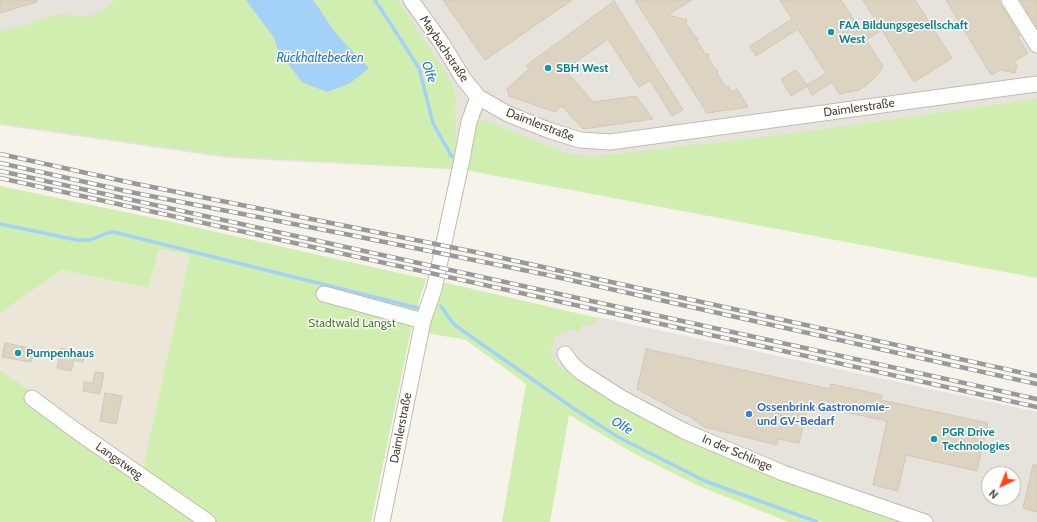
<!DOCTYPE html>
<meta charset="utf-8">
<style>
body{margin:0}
#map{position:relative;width:1037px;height:522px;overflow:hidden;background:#f6f3ea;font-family:Cabin,sans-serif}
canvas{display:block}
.north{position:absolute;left:981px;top:466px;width:40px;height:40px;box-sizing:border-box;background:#fff;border:1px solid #b7b5af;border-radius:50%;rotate:223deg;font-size:11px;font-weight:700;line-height:16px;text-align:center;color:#4c4537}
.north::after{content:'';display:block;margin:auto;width:14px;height:18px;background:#ff4619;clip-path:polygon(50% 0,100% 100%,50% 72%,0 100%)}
</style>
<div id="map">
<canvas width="1037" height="522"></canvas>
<div class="north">N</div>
</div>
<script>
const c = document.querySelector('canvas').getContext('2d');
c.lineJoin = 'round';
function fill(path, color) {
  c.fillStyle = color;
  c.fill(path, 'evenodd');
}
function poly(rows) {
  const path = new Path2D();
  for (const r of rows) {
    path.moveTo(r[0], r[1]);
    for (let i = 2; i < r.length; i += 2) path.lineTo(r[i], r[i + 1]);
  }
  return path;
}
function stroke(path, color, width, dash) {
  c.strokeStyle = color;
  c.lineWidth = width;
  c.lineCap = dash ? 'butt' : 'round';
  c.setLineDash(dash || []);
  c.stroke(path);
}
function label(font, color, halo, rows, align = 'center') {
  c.font = font + ' Cabin,sans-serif';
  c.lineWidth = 3;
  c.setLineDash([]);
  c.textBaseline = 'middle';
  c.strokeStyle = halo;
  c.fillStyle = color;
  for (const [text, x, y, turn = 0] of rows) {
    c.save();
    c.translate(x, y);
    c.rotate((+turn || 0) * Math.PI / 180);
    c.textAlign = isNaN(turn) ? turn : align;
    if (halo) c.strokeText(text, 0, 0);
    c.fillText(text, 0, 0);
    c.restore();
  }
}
const residential = poly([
 [159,249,190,255,142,472,35,394,0,370,0,313,62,270,148,288]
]);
const industrial = poly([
 [0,0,1037,0,1037,277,468,170,228,158,0,125],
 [598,317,1037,412,1037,522,906,522,781,480,682,436,619,403,558,365,551,354,555,336,582,324,598,319],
 [989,474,1013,474,1013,498,989,498]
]);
const green = poly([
 [115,0,246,0,274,38,279,52,302,82,369,68,337,35,313,0,398,0,445,72,455,90,456,131,453,169,229,156,0,123,0,32,61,14,84,17,102,11],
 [1037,99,1037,278,465,170,471,131,477,122,484,120,569,154,592,157,781,135],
 [0,186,163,220,426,279,413,320,371,522,0,522,0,370,35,394,142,472,190,255,159,249,148,288,62,270,0,313],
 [442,282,598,318,591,325,582,324,580,332,571,329,555,336,551,354,558,365,619,403,682,436,781,480,906,522,823,522,801,515,801,518,813,522,789,522,699,486,637,455,569,415,550,522,502,522,526,384,466,340,427,333]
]);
const water = poly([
 [246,0,313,0,337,35,369,68,349,84,327,92,302,82,279,52,274,38]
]);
const stream = poly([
 [375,0,419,68,433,123,452,157],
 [0,224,77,240,90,240,107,233,114,232,418,308],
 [441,306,449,318,456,326,576,410,618,437,705,481,817,522]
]);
const building = poly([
 [0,0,37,0,37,2,0,13,0,0],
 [443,0,572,0,485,60,443,0],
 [635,0,692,0,668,15,687,20,686,23,695,37,698,38,697,41,705,54,709,54,708,58,715,69,718,70,717,73,725,86,728,86,731,92,737,89,748,107,707,113,635,0],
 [780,0,841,0,861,30,876,21,863,0,915,0,952,58,914,82,882,30,866,40,883,66,878,74,869,83,859,90,839,94,832,82,812,95,807,86,791,96,781,79,796,70,807,85,826,73,798,29,756,56,750,46,792,19,780,0],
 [946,0,998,0,1020,36,1018,37,1028,53,1014,62,1017,66,1015,73,1001,70,991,75,946,0],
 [1020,0,1037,0,1037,27,1020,0],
 [614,1,683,110,672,116,650,80,639,87,608,39,565,70,593,102,636,96,653,119,583,129,562,106,555,112,509,96,507,89,529,69,526,66,614,1],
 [5,343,34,349,31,362,2,357,5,343],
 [61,348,85,353,83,362,74,360,71,371,57,368,61,348],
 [646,349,830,389,831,384,882,395,881,400,988,423,977,471,906,455,898,491,873,485,887,421,821,407,820,411,807,409,799,443,778,439,777,445,704,427,689,416,683,414,637,389,646,349],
 [95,372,104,373,100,394,83,391,84,382,93,383,95,372],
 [105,393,122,396,116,424,100,421,105,393],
 [1033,465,1037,465,1037,512,1023,508,1033,465]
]);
const minor = poly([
 [411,0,441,42,463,78,478,97,508,114,548,130,580,140,610,142,1037,84],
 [1009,0,1037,45],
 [324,294,423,321],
 [565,354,572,364,581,372,620,397,684,431,783,473,925,522],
 [32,398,75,430,208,522],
 [382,522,423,321,434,289,461,164,469,122,478,97]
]);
const rail = poly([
 [0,154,132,183,475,252,1037,376],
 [0,163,130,192,345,234,543,274,1037,384],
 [0,171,1037,399],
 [0,178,1037,407]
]);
const markers = [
 [831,32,4,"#0f9aa8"],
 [548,68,4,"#0f9aa8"],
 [18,353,4,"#0f9aa8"],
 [749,414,4,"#3f7fe0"],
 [934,439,4,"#0f9aa8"]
];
const cultureNames = [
 ["FAA Bildungsgesellschaft",839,25],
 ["West",839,39],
 ["SBH West",556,68],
 ["Pumpenhaus",26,353],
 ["PGR Drive",942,432],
 ["Technologies",942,446]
];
const streetNames = [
 ["Maybachstraße",444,49,56],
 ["Daimlerstraße",859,108,-8],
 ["Daimlerstraße",540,125,21],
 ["Daimlerstraße",401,428,-79],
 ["In der Schlinge",737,453,23],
 ["Langstweg",119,461,35]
];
const parkNames = [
 ["Stadtwald Langst",352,323]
];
const shopNames = [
 ["Ossenbrink Gastronomie-",757,407],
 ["und GV-Bedarf",757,421]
];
const waterNames = [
 ["Rückhaltebecken",320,58],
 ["Olfe",429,72,70],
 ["Olfe",622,426,31]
];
fill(residential, '#ebe6d8');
fill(industrial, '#e6e2dc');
fill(green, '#cfeeb0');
fill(water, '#a3d1f7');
stroke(stream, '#a3d1f7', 3.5);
fill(building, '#dcd3c1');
stroke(building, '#d5c8b1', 1);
stroke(minor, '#c3bcac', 17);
stroke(minor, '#fff', 15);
stroke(rail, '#999', 4.5);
stroke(rail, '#fff', 3, [9]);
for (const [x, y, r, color] of markers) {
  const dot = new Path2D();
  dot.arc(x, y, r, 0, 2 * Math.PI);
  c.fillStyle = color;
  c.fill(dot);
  stroke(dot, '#fff', 1.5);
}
label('bold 12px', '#0d838f', '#fff', cultureNames, 'left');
label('12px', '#4c4537', '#fff', streetNames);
label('12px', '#448424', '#fff', parkNames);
label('bold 12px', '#366cbe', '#fff', shopNames, 'left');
label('italic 13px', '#2579c3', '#fff', waterNames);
</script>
